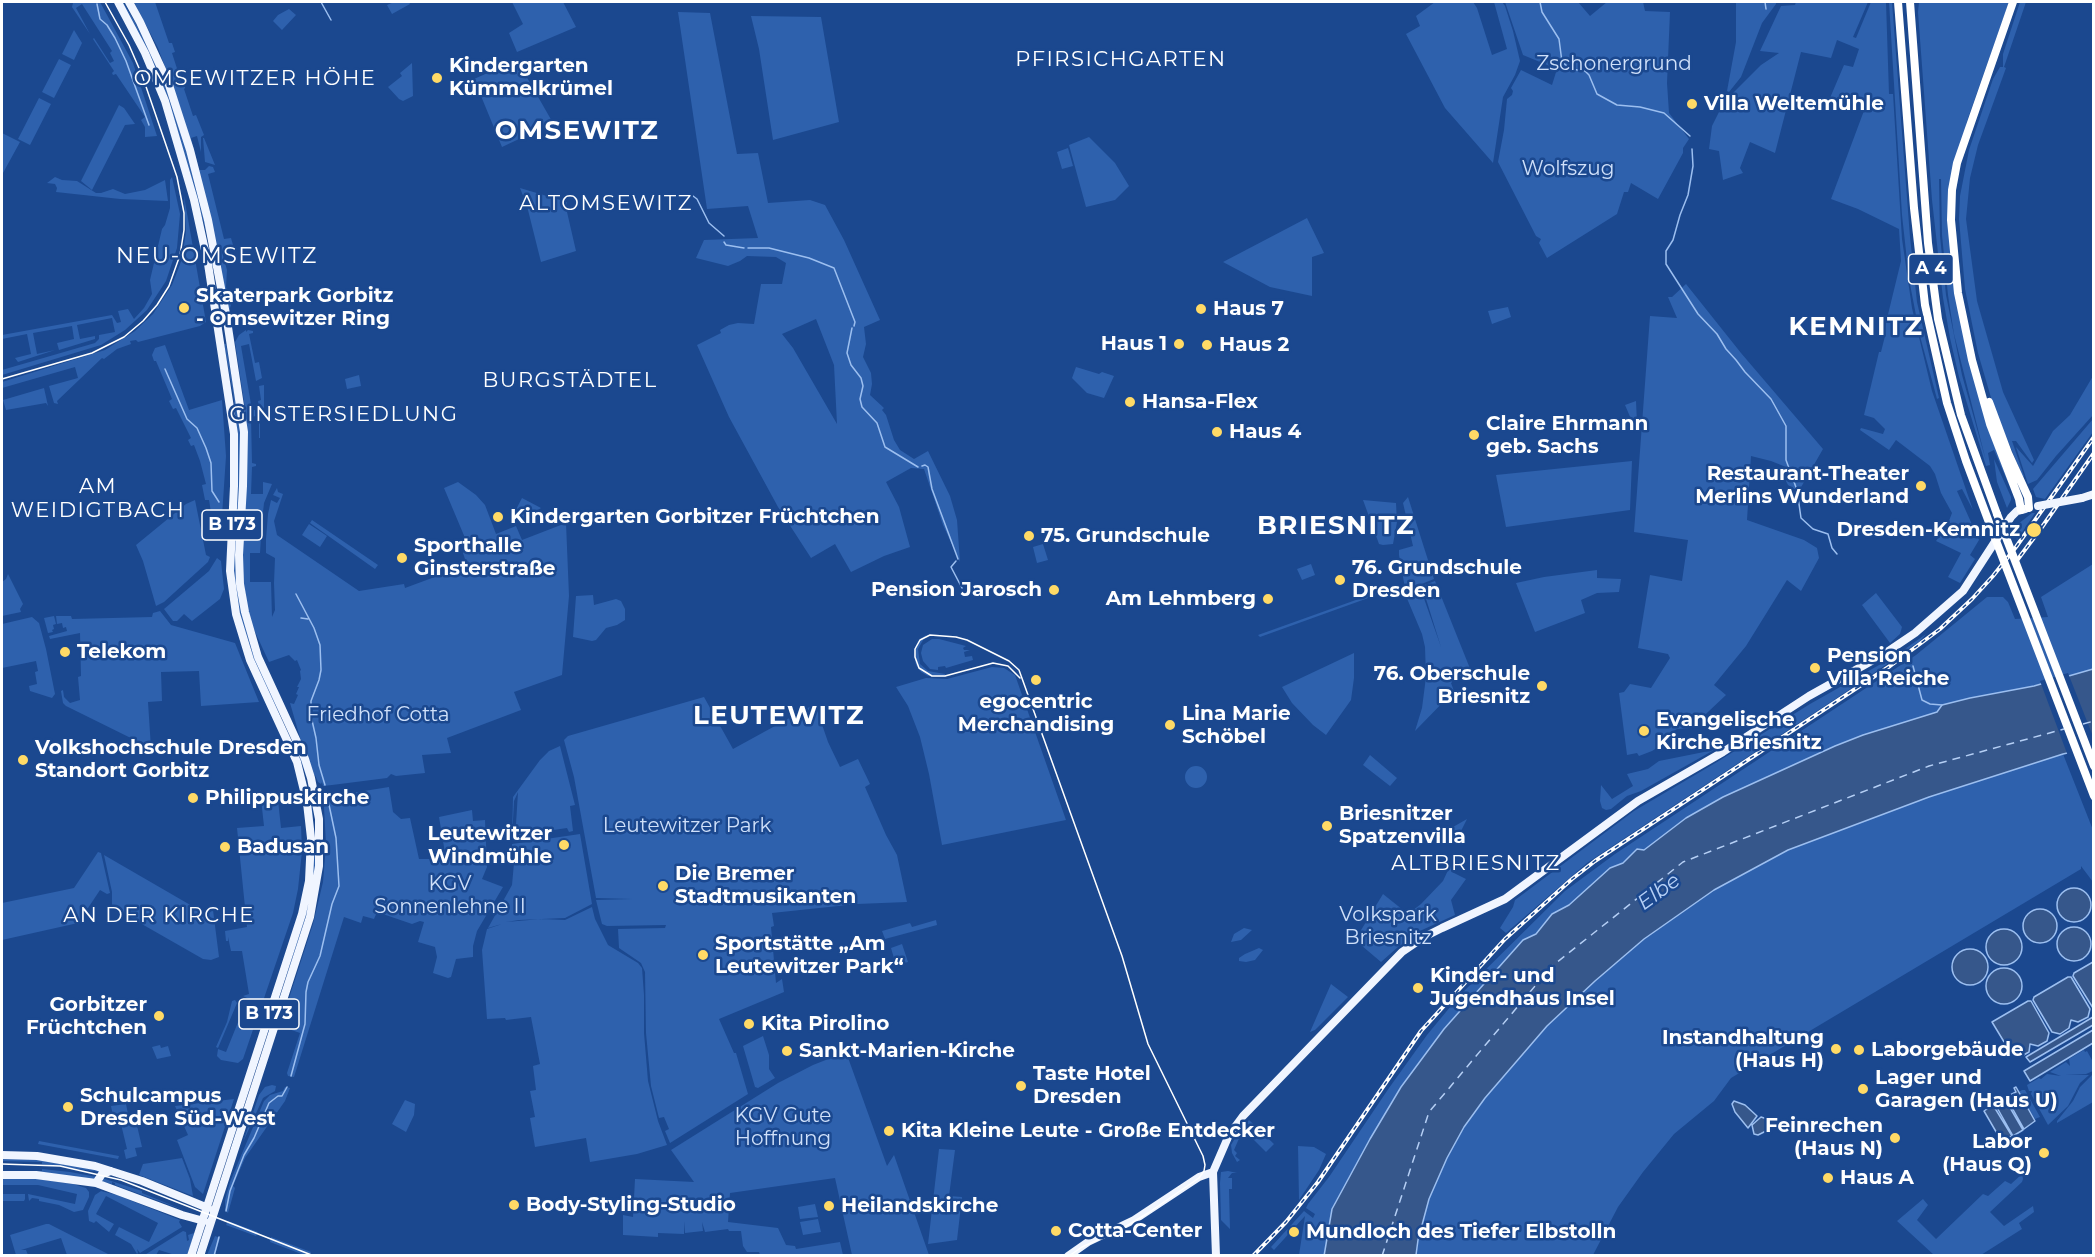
<!DOCTYPE html>
<meta charset="utf-8">
<style>
body{margin:0}
#map{position:relative;width:2095px;height:1257px;overflow:hidden;background:#1b488f;font-family:Montserrat,sans-serif}
canvas{display:block}
.frame{position:absolute;inset:0;border:3px solid #fff;pointer-events:none}
</style>
<div id="map">
<canvas width="2095" height="1257"></canvas>
<div class="frame"></div>
</div>
<script>
const c = document.querySelector('canvas').getContext('2d');
c.lineJoin = 'round';
function fill(path, color) {
  c.fillStyle = color;
  c.fill(path, 'evenodd');
}
function poly(rows) {
  const path = new Path2D();
  for (const r of rows) {
    if (r.length === 3) {
      path.moveTo(r[0] + r[2], r[1]);
      path.arc(r[0], r[1], r[2], 0, 2 * Math.PI);
      continue;
    }
    path.moveTo(r[0], r[1]);
    for (let i = 2; i < r.length; i += 2) path.lineTo(r[i], r[i + 1]);
  }
  return path;
}
function stroke(path, color, width, dash) {
  c.strokeStyle = color;
  c.lineWidth = width;
  c.lineCap = dash ? 'butt' : 'round';
  c.setLineDash(dash || []);
  c.stroke(path);
}
function label(font, color, halo, rows, align = 'center') {
  c.font = font + ' Montserrat,sans-serif';
  c.lineWidth = 5;
  c.setLineDash([]);
  c.textBaseline = 'middle';
  c.strokeStyle = halo;
  c.fillStyle = color;
  for (const [text, x, y, turn = 0] of rows) {
    c.save();
    c.translate(x, y);
    c.rotate((+turn || 0) * Math.PI / 180);
    c.textAlign = isNaN(turn) ? turn : align;
    if (halo) c.strokeText(text, 0, 0);
    c.fillText(text, 0, 0);
    c.restore();
  }
}
const green = poly([
 [79,2,100,2,133,63,157,136,145,137,145,127,141,120,145,117,116,74,113,75,112,73,114,71,93,39,94,38,110,63,114,61,110,53,112,51,82,4,76,8,90,34,72,7,73,3],
 [121,2,123,2,135,22,161,75,177,117,203,210,223,312,221,312,210,245,174,119,166,95],
 [134,2,155,2,169,43,172,43,175,52,172,53,182,84,184,84,185,88,184,89,193,116,196,115,204,135,201,137,201,152,197,136,191,138,199,170,205,170,209,166,213,167,215,172,208,174,224,239,231,238,233,245,228,246,222,252,227,270,226,287,232,302,229,311,211,221,168,75,158,48],
 [394,2,409,2,410,4,392,14,387,5],
 [512,2,563,2,576,27,517,52,509,33,523,24],
 [1435,2,1473,2,1477,8,1492,55,1507,49,1494,2,1502,2,1505,6,1513,31,1520,61,1515,75,1503,97,1493,163,1445,108,1406,34,1420,26,1416,16],
 [1505,2,1578,2,1590,16,1607,2,1643,2,1645,11,1670,12,1667,83,1669,113,1689,139,1683,148,1683,153,1658,199,1631,183,1628,192,1624,192,1617,214,1547,258,1539,243,1541,239,1536,236,1498,162,1504,130,1507,99,1512,95,1513,91,1511,88,1521,70,1552,85,1557,69,1523,55],
 [1736,2,1776,2,1776,4,1762,23,1741,77,1729,92,1727,91,1736,42],
 [1796,2,1868,2,1853,37,1856,38,1871,2,1886,2,1889,94,1893,94,1902,239,1912,308,1932,391,1973,510,1962,489,1957,491,1979,540,1970,555,1975,559,1960,583,1948,577,1961,553,1936,541,1947,526,1952,513,1941,493,1935,474,1930,466,1896,440,1889,450,1860,430,1861,428,1883,434,1885,429,1874,418,1864,415,1879,352,1881,352,1885,336,1883,335,1901,261,1899,229,1858,209,1831,199,1865,108,1830,98,1844,65,1853,67,1859,49,1837,40,1831,58,1801,52,1775,153,1750,142,1740,168,1743,173,1723,180,1719,151,1709,149,1712,126,1724,102,1761,65,1779,53,1760,51,1781,6,1795,5],
 [1889,2,1892,2,1910,237,1917,302,1939,398,1937,399,1920,336,1909,279,1902,215],
 [1919,2,2009,2,1967,121,1948,221,1987,426,2012,492,1994,450,1988,453,1990,465,1986,466,1959,377,1950,338,1943,298,1932,200,1918,12],
 [1939,179,1941,179,1942,235,1948,295,1954,334,1986,461,1962,375,1946,295,1940,236],
 [2020,2,2026,2,2004,67,2006,68,1978,145,1970,178,1966,219,1977,301,2003,392,2034,460,2032,463,2016,441,2012,441,2024,476,2023,477,1994,408,1978,353,1965,289,1959,219,1960,196,1969,150,1993,79,2000,67,2003,67,2003,54],
 [289,9,296,15,282,30,273,21,278,15],
 [678,12,710,13,737,154,758,153,768,203,810,200,825,205,844,240,880,320,864,327,866,344,863,357,871,373,872,384,870,395,884,408,882,410,886,415,894,440,900,450,914,459,928,451,950,496,957,520,960,562,943,525,924,469,911,468,886,482,899,507,910,547,884,556,851,572,835,544,811,558,778,507,729,417,697,345,721,333,720,330,729,325,738,323,754,324,761,284,782,284,786,263,776,257,747,256,740,261,728,266,696,258,704,240,758,238,748,206,707,209],
 [816,319,834,365,837,424,793,348,782,334],
 [751,16,821,17,839,122,773,140,759,49],
 [74,30,82,43,74,60,62,54],
 [59,59,71,65,54,98,42,92],
 [517,60,553,123,502,147,474,79],
 [412,63,413,96,403,101,399,99,388,87,402,76,400,73],
 [39,98,51,104,30,145,18,139],
 [119,105,124,108,135,124,125,125,92,190,81,181],
 [2,133,20,142,3,173,2,170],
 [1089,137,1115,163,1129,186,1115,200,1086,207,1069,145],
 [203,138,204,138,215,165,205,162],
 [1068,148,1073,166,1062,169,1057,152],
 [55,177,62,180,77,181,96,193,101,193,113,189,125,194,145,190,165,180,168,201,120,199,56,192,57,188,55,184,47,183],
 [172,177,180,214,177,248,166,281,147,310,125,330,101,345,2,375,2,370,95,343,99,339,99,335,115,332,112,318,77,325,80,339,95,336,95,339,59,350,57,343,74,339,72,326,33,333,37,354,55,350,18,362,15,358,31,354,27,334,2,339,2,335,112,315,117,323,121,322,118,311,128,309,134,319,144,308,152,294,150,280,162,229,165,225,170,208,170,180],
 [520,188,567,202,567,212,576,251,541,262,527,206],
 [184,196,206,322,200,326,138,342,136,340,130,341,131,344,117,349,104,359,102,358,57,401,58,404,54,403,49,386,78,378,75,367,2,388,2,382,105,350,135,331,153,314,172,285,182,259,186,231],
 [1307,218,1324,253,1312,257,1312,296,1270,287,1223,262],
 [1686,284,1741,353,1823,449,1800,489,1796,490,1788,485,1784,477,1786,467,1771,461,1751,456,1747,520,1804,540,1817,548,1819,558,1801,591,1787,580,1746,646,1714,685,1726,695,1691,728,1677,729,1667,735,1660,746,1652,751,1639,756,1637,753,1627,755,1619,693,1624,692,1630,684,1651,688,1670,658,1668,654,1638,648,1650,575,1682,581,1688,540,1634,532,1650,316,1677,318,1668,297,1672,297],
 [1508,307,1511,317,1492,324,1488,311],
 [246,330,246,332,248,330,253,331,253,333,249,334,255,363,259,362,262,378,256,381,249,344,241,346,252,410,255,410,256,416,251,417,252,463,256,464,256,466,252,467,251,494,263,494,263,482,272,484,264,503,261,530,258,533,246,534,246,536,261,537,260,553,250,553,250,582,271,582,272,617,275,610,274,583,275,558,266,553,266,539,268,514,271,500,277,503,280,498,273,495,277,488,278,492,283,494,274,521,277,535,359,591,404,584,405,588,467,565,463,553,468,545,444,488,458,482,476,495,485,505,496,534,516,526,522,540,566,523,569,596,562,675,514,692,521,710,447,738,451,753,422,755,425,773,396,776,391,774,387,778,332,785,323,786,322,782,321,784,318,782,315,775,313,775,301,741,290,703,294,704,298,695,296,694,299,687,297,687,301,679,300,671,301,670,297,660,295,661,289,655,269,662,249,619,243,578,242,550,247,465,245,408,235,342,239,335],
 [224,344,226,344,241,433,243,618,253,652,289,727,308,776,306,776,299,755,283,720,257,670,238,610,233,567,238,482,238,437,233,393],
 [165,345,189,410,222,400,226,456,221,531,214,531,209,500,205,500,202,485,206,484,200,461,194,445,191,446,188,440,191,438,176,408,173,409,169,401,172,399,156,361,154,361,152,355,155,348],
 [1076,367,1099,374,1102,372,1114,376,1104,398,1087,393,1072,378],
 [359,375,361,386,347,389,345,379],
 [2093,376,2093,415,2056,456,2037,480,2028,484,2016,447,2033,466,2053,431,2070,415],
 [264,385,264,416,260,416,260,438,259,438,259,416,257,416,257,410,259,409,258,401,261,400,259,386],
 [44,388,48,406,46,403,6,410,3,400],
 [1636,401,1637,423,1634,426,1625,405],
 [2093,419,2093,432,2045,499,2036,497,2033,489],
 [1994,459,2011,497,2011,500,2007,508,1997,482],
 [1632,461,1630,510,1506,527,1496,475],
 [1408,497,1434,579,1409,589,1405,588,1399,555,1399,550,1413,546,1403,503],
 [522,498,541,508,527,518,513,521,511,519],
 [195,500,206,555,210,557,208,562,164,602,156,606,143,561,136,545,186,504],
 [1363,500,1396,503,1397,522,1393,544,1383,545,1379,544],
 [2032,513,2035,513,2017,540,2013,528],
 [312,520,378,565,375,569,310,523],
 [309,524,327,536,320,547,302,535],
 [1043,544,1048,560,1037,563,1033,547],
 [217,558,221,561,223,580,224,589,220,599,192,621,184,614,177,621,173,621,164,609,209,571],
 [1311,564,1315,575,1302,580,1297,569],
 [2093,564,2093,669,2034,686,1970,698,1942,705,1937,712,1863,735,1835,746,1723,797,1686,818,1644,851,1636,849,1623,863,1610,868,1569,905,1552,914,1536,934,1523,940,1444,1029,1401,1087,1370,1139,1332,1208,1324,1255,1299,1255,1305,1216,1274,1250,1271,1247,1304,1211,1313,1218,1315,1214,1306,1208,1308,1204,1329,1177,1389,1088,1427,1035,1460,995,1565,891,1615,854,1916,655,1987,597,2003,597,2008,602,2015,619,2048,617,2041,597],
 [1597,570,1597,578,1621,579,1619,592,1597,593,1581,600,1585,613,1535,632,1516,583,1544,577],
 [8,574,23,604,20,609,21,612,2,616,2,582,6,579],
 [1435,581,1473,676,1466,678,1459,676,1451,683,1454,691,1415,731,1422,708,1426,677,1425,647,1422,634,1403,589,1409,590,1420,587,1441,647,1422,586],
 [1395,586,1396,588,1260,637,1258,635],
 [1876,593,1902,627,1900,634,1890,643,1862,605],
 [593,595,594,605,616,599,621,601,625,609,625,620,617,625,606,628,596,640,592,641,573,637,576,596],
 [160,611,171,625,235,643,259,702,201,706,199,671,161,672,162,701,148,702,151,748,66,706,63,703,61,691,63,690,64,697,70,703,80,700,78,677,81,676,80,633,50,639,49,636,67,631,66,627,63,628,62,623,57,624,56,616,71,616,72,619,152,617,153,613],
 [54,616,56,624,53,625,54,629,52,630,53,632,48,633,44,618],
 [32,617,39,623,46,649,55,694,52,698,30,691,29,686,37,684,35,672,38,671,36,661,2,668,2,624],
 [1926,634,1920,641,1864,680,1587,863,1506,933,1500,928,1513,907,1515,900,1634,811,1717,762,1810,704,1895,656],
 [926,635,918,649,920,664,928,671,945,674,946,677,928,676,921,672,916,665,914,655,915,648,918,641],
 [932,639,939,639,966,646,963,648,964,650,970,650,964,652,965,657,972,656,973,660,946,668,945,666,938,667,938,670,930,669,923,661,921,653,923,645],
 [1354,653,1354,678,1351,700,1326,735,1313,725,1292,703,1282,687],
 [992,667,1004,668,1015,675,1066,820,942,845,929,774,920,737,908,706,896,687,926,678,947,679],
 [704,697,733,749,815,704,828,742,840,767,858,759,870,784,865,787,886,835,897,855,907,902,857,904,772,913,774,926,771,927,776,983,782,979,784,992,719,1019,734,1053,736,1053,748,1094,670,1143,665,1131,669,1129,664,1117,659,1118,651,1086,646,1033,645,972,641,963,619,948,618,929,665,928,666,925,607,926,602,924,596,900,632,899,596,898,574,777,564,740,568,736],
 [560,746,575,805,570,806,573,831,569,832,567,828,520,835,519,839,515,840,518,792,514,801,512,839,513,797,540,760,549,751],
 [1714,750,1641,791,1627,796,1611,809,1606,810,1602,808,1600,801,1601,785,1612,799,1633,786,1627,774,1648,769,1659,761],
 [2063,754,2093,830,2093,882,2081,866,2081,869,1731,1078,1714,1101,1674,1134,1643,1172,1618,1207,1593,1255,1416,1256,1418,1240,1429,1199,1447,1158,1464,1127,1485,1098,1547,1026,1595,981,1644,939,1714,890,1788,850,1929,797],
 [1370,755,1397,778,1390,786,1363,765],
 [1196,777,11],
 [389,787,393,812,401,819,410,818,419,859,446,859,439,817,472,810,473,821,485,820,487,867,482,879,503,887,477,931,473,946,473,957,456,959,451,977,448,978,433,973,437,957,435,947,418,942,424,922,420,921,412,924,377,912,374,919,363,916,361,923,344,917,294,1077,288,1076,287,1073,300,1033,280,1026,313,924,323,882,326,845,324,807,327,800,339,797,339,795],
 [260,790,266,797,278,800,281,828,301,826,302,851,298,889,293,913,260,1010,249,999,243,996,249,994,242,951,231,951,228,937,228,941,226,941,225,931,247,927,237,828,264,826],
 [312,805,316,854,313,894,278,1005,305,913,310,806],
 [1467,819,1457,839,1447,833,1446,831],
 [580,834,592,904,565,918,519,920,506,922,541,919,565,920,592,907,595,919,608,945,638,963,642,968,644,995,644,1033,648,1081,658,1121,667,1145,637,1154,590,1162,586,1138,535,1147,530,1118,535,1117,530,1091,536,1090,533,1066,540,1064,531,1017,506,1020,505,1018,487,1019,482,950,487,929,502,924,488,928,512,885,514,863,512,844],
 [98,852,101,853,110,893,107,894,100,890,78,923,2,940,2,903,74,888],
 [1456,853,1459,855,1452,872,1466,879,1451,900,1455,915,1422,930,1398,947,1381,962,1355,940,1383,894,1408,914,1421,904,1443,881],
 [104,855,199,910,213,910,219,957,211,960,203,959,112,907,112,892],
 [936,920,937,925,885,939,882,931,910,923,912,927],
 [1244,928,1252,930,1241,940,1231,942,1234,934],
 [902,944,908,962,896,965,891,948],
 [1259,948,1263,950,1255,960,1246,962,1239,961,1239,958,1245,954],
 [1331,984,1348,997,1315,1030,1310,1032],
 [235,1000,237,1003,218,1048,216,1047,227,1022,232,1001],
 [247,1000,259,1012,243,1059,238,1063,221,1060,217,1056,218,1049,226,1052],
 [763,1036,769,1055,769,1069,775,1078,758,1088,755,1087,743,1046],
 [160,1045,161,1048,168,1046,171,1056,157,1059,152,1047],
 [2084,1050,2085,1052,2087,1051,2093,1062,2093,1071,2086,1074,2088,1074,2065,1075,2089,1075,2080,1083,2068,1106,2048,1125,2031,1094,2032,1091,2029,1091,2027,1085,2039,1078,2041,1079,2047,1074,2061,1076,2050,1072,2066,1062,2070,1066,2069,1059],
 [846,1052,887,1166,894,1155,929,1255,852,1255,835,1178,730,1193,728,1222,778,1228,786,1245,795,1246,796,1249,840,1242,843,1255,760,1255,759,1252,747,1252,743,1246,741,1231,729,1231,728,1229,705,1232,702,1222,703,1231,685,1233,684,1221,684,1234,658,1233,658,1237,623,1235,623,1215,633,1217,635,1179,694,1182,671,1150,778,1083,813,1065],
 [2093,1074,2093,1102,2057,1123,2057,1121,2073,1101,2080,1087],
 [272,1085,276,1086,275,1091,263,1098,243,1142,259,1095,265,1087],
 [285,1087,290,1088,285,1101,245,1158,233,1186,235,1188,228,1213,225,1210,225,1200,230,1182,264,1101,270,1095,283,1091],
 [2022,1090,2025,1090,2040,1117,2035,1119,2019,1092],
 [234,1099,203,1194,195,1187,177,1140,188,1135,175,1106],
 [405,1100,415,1104,414,1115,406,1132,392,1124],
 [126,1104,128,1114,113,1116,111,1106],
 [135,1117,142,1147,135,1148,137,1156,126,1159,124,1150,127,1149,120,1120],
 [1249,1120,1274,1144,1266,1152,1249,1135,1245,1137,1241,1134,1234,1150,1237,1153,1235,1156,1240,1160,1237,1162,1232,1153,1231,1145,1240,1130],
 [39,1141,119,1156,118,1159,38,1144],
 [1298,1146,1314,1147,1326,1154,1319,1170,1299,1200],
 [939,1149,955,1150,949,1196,962,1197,957,1240,928,1244],
 [2,1158,30,1159,101,1170,100,1172,42,1164,42,1162,2,1161],
 [182,1158,190,1179,193,1196,139,1175,143,1164],
 [42,1169,70,1172,97,1177,95,1180,2,1172,2,1171,42,1171],
 [1228,1171,1237,1173,1232,1173,1228,1178,1232,1178,1232,1189,1229,1189,1230,1229,1221,1220,1220,1183,1221,1172],
 [2022,1174,2023,1179,2022,1182,1990,1212,2004,1226,2033,1206,2034,1212,2019,1223,2022,1229,1981,1255,1934,1255,1897,1221,1923,1199,1928,1205,1917,1220,1936,1239,1983,1194,1988,1196,2005,1181,2011,1184],
 [2,1178,30,1178,73,1184,86,1188,89,1192,89,1197,83,1210,74,1212,59,1205,39,1201,39,1199,32,1198,29,1201,28,1194,75,1204,77,1194,38,1185,2,1185],
 [102,1178,142,1191,142,1193,186,1211,115,1185,115,1183,112,1182,112,1184,100,1181],
 [101,1191,117,1195,180,1220,179,1222,182,1227,140,1253,137,1249,138,1253,137,1254,131,1244,115,1235,119,1227,149,1242,158,1223,106,1196,96,1214,114,1224,109,1232,96,1221,94,1223,89,1221,88,1211,95,1195],
 [2,1194,25,1194,25,1199,24,1201,2,1201],
 [815,1204,818,1217,800,1219,798,1207],
 [818,1219,821,1232,803,1235,800,1222],
 [228,1221,258,1232,256,1236,226,1225],
 [46,1224,49,1224,110,1255,67,1255,61,1238,21,1250,26,1250,28,1255,16,1255,10,1235],
 [183,1231,186,1232,187,1241,189,1240,188,1235,194,1233,188,1255,175,1255,159,1250,156,1255,143,1256],
 [215,1236,220,1238,215,1255,207,1255],
 [271,1237,311,1252,309,1255,304,1255,270,1242]
]);
const water = poly([
 [2093,669,2093,747,2063,754,1929,797,1788,850,1714,890,1644,939,1595,981,1547,1026,1485,1098,1464,1127,1447,1158,1429,1199,1418,1240,1416,1255,1324,1256,1332,1209,1370,1139,1401,1087,1444,1029,1523,940,1536,934,1552,914,1569,905,1610,868,1623,863,1637,849,1644,850,1686,818,1723,797,1835,746,1863,735,1937,712,1942,705,1970,698,2034,686,2093,669],
 [2074,905,17],
 [2040,926,17],
 [2074,944,17],
 [2004,947,18],
 [1970,967,18],
 [2093,962,2093,1008,2073,976,2074,973,2093,962],
 [2004,986,18],
 [2068,977,2071,977,2090,1009,2088,1017,2078,1022,2071,1020,2069,1028,2060,1034,2052,1032,2033,1000,2034,997,2068,977],
 [2028,1001,2031,1001,2049,1033,2047,1041,2038,1046,2030,1044,2029,1052,2020,1057,2012,1055,1992,1022,2028,1001],
 [2093,1017,2093,1025,2030,1062,2026,1057,2093,1017],
 [2093,1030,2093,1043,2030,1081,2024,1071,2093,1030],
 [2016,1087,2035,1121,2024,1129,2006,1097,2016,1092,2014,1088,2016,1087],
 [2005,1099,2023,1130,2013,1136,1995,1104,2005,1099],
 [1734,1101,1745,1105,1757,1116,1748,1128,1735,1112,1732,1104,1734,1101],
 [1993,1105,2012,1136,2002,1142,1984,1111,1993,1105],
 [1761,1117,1767,1119,1768,1130,1758,1135,1754,1134,1752,1125,1761,1117]
]);
const pier = poly([
 [2068,673,2094,739,2094,750,2068,756,2040,681]
]);
const stream = poly([
 [321,2,331,20],
 [1540,2,1542,12,1559,39,1562,62,1571,69,1585,71,1589,75,1597,94,1617,105,1640,107,1664,113,1690,136],
 [1765,2,1766,9],
 [97,4,100,19,107,25,115,38,126,61,149,125],
 [1692,149,1693,166,1688,195,1680,215,1673,240,1666,251,1666,264,1698,314,1717,334,1726,349,1736,360,1745,372,1771,399,1786,426,1786,460,1797,490,1801,518,1813,529,1828,534,1832,548,1837,554],
 [693,196,697,199,709,223,724,236],
 [724,242,726,245,744,248],
 [748,248,769,248,809,258,834,268,855,322,854,326],
 [852,328,847,353,851,365,861,378,863,386,860,399,862,407,877,423,885,447,918,467],
 [165,369,187,419,197,428,206,448,211,463,212,491,219,502],
 [922,466,925,465,928,467,932,489,958,559],
 [956,561,951,567,962,588],
 [296,594,314,628,320,645,321,670,319,680,311,701,311,716,316,738,319,765,325,785],
 [301,618,308,619],
 [1913,666,1922,700,1930,704,1942,705],
 [291,1076,305,1024,306,992,308,982,320,956,332,904,339,886,336,838,328,800],
 [226,1211,230,1191,244,1155,254,1138,269,1103,278,1096,282,1096,287,1087],
 [214,1256,219,1237]
]);
const ferry = poly([
 [2083,724,2094,721],
 [1382,1256,1429,1112,1551,967,1683,862,1929,766,2064,729]
]);
const major = poly([
 [118,2,145,53,165,101,194,200,208,264,234,434,234,486,230,571,236,614,250,660,297,762,307,803,311,838,309,881,302,914,191,1256],
 [129,2,140,22,169,85,190,150,208,220,226,314,244,432,243,486,239,555,240,584,245,612,258,657,305,759,311,778,319,819,319,866,310,917,200,1256],
 [2082,498,2094,494],
 [2,1155,37,1156,95,1166,142,1181,208,1208],
 [2,1175,36,1175,96,1183,182,1215,204,1221],
 [96,1183,102,1174,111,1171],
 [1068,1256,1088,1242,1134,1220,1199,1177,1213,1172],
 [1216,1256,1213,1172,1229,1135,1243,1116,1402,952,1424,937,1442,928,1505,899,1638,801,1723,752,1809,696,1884,654,1915,633,1963,591,2011,517,2017,511,2025,509]
]);
const highway = poly([
 [1898,2,1914,208,1925,305,1947,403,1966,461,1990,525],
 [1910,2,1928,243,1938,319,1961,415,1997,514],
 [2013,2,1957,163,1952,190,1951,220,1958,293,1972,360,1990,424,2019,499,2021,510],
 [1989,402,2008,453,2028,497,2029,508]
]);
const tram = poly([
 [2,379,92,353,124,337,143,321,157,305,169,286,180,255,184,230,184,213,177,177,142,75,129,45,105,2],
 [1020,678,1008,666,993,663,945,676,932,676,919,668,915,657,915,649,920,640,930,635,956,637,967,640,1009,661,1019,670,1122,956,1148,1044,1203,1156,1205,1165,1204,1171,1199,1178,1148,1213,1120,1230,1082,1247,1069,1256],
 [2,1164,60,1166,121,1180,314,1256]
]);
const rail = poly([
 [2015,563,2042,527,2094,453],
 [1253,1256,1286,1222,1318,1182,1421,1031,1505,939,1572,879,1595,861,1890,666,1940,629,1972,599,1993,576,2016,547,2094,437]
]);
const majorBridge = poly([
 [2038,506,2082,498]
]);
const highwayBridge = poly([
 [1997,514,2094,766],
 [1990,525,2094,796]
]);
const markers = [
 [437,78,6,"#ffda66"],
 [1692,104,6,"#ffda66"],
 [184,308,6,"#ffda66"],
 [1201,309,6,"#ffda66"],
 [1179,344,6,"#ffda66"],
 [1207,345,6,"#ffda66"],
 [1130,402,6,"#ffda66"],
 [1217,432,6,"#ffda66"],
 [1474,435,6,"#ffda66"],
 [1921,486,6,"#ffda66"],
 [498,517,6,"#ffda66"],
 [2034,530,8,"#ffda66"],
 [1029,536,6,"#ffda66"],
 [402,558,6,"#ffda66"],
 [1340,580,6,"#ffda66"],
 [1054,590,6,"#ffda66"],
 [1268,599,6,"#ffda66"],
 [65,652,6,"#ffda66"],
 [1815,668,6,"#ffda66"],
 [1036,680,6,"#ffda66"],
 [1542,686,6,"#ffda66"],
 [1170,725,6,"#ffda66"],
 [1644,731,6,"#ffda66"],
 [23,760,6,"#ffda66"],
 [193,798,6,"#ffda66"],
 [1327,826,6,"#ffda66"],
 [564,845,6,"#ffda66"],
 [225,847,6,"#ffda66"],
 [663,886,6,"#ffda66"],
 [703,955,6,"#ffda66"],
 [1418,988,6,"#ffda66"],
 [159,1016,6,"#ffda66"],
 [749,1024,6,"#ffda66"],
 [1836,1049,6,"#ffda66"],
 [1859,1050,6,"#ffda66"],
 [787,1051,6,"#ffda66"],
 [1021,1086,6,"#ffda66"],
 [1863,1089,6,"#ffda66"],
 [68,1107,6,"#ffda66"],
 [889,1131,6,"#ffda66"],
 [1895,1138,6,"#ffda66"],
 [2044,1153,6,"#ffda66"],
 [1828,1178,6,"#ffda66"],
 [514,1205,6,"#ffda66"],
 [829,1206,6,"#ffda66"],
 [1056,1231,6,"#ffda66"],
 [1294,1232,6,"#ffda66"]
];
const shields = [
 [1931,269,45],
 [232,525,60],
 [269,1014,60]
];
const shieldNames = [
 ["A 4",1931,269],
 ["B 173",232,525],
 ["B 173",269,1014]
];
const parkNames = [
 ["Zschonergrund",1614,64],
 ["Wolfszug",1568,169],
 ["Friedhof Cotta",378,715],
 ["Leutewitzer Park",687,826],
 ["KGV",450,884],
 ["Sonnenlehne II",450,907],
 ["Volkspark",1388,915],
 ["Briesnitz",1388,938],
 ["KGV Gute",783,1116],
 ["Hoffnung",783,1139]
];
const poiNames = [
 ["Kindergarten",449,66],
 ["Kümmelkrümel",449,89],
 ["Villa Weltemühle",1704,104],
 ["Skaterpark Gorbitz",196,296],
 ["- Omsewitzer Ring",196,319],
 ["Haus 7",1213,309],
 ["Haus 1",1167,344,"right"],
 ["Haus 2",1219,345],
 ["Hansa-Flex",1142,402],
 ["Claire Ehrmann",1486,424],
 ["geb. Sachs",1486,447],
 ["Haus 4",1229,432],
 ["Restaurant-Theater",1909,474,"right"],
 ["Merlins Wunderland",1909,497,"right"],
 ["Kindergarten Gorbitzer Früchtchen",510,517],
 ["Dresden-Kemnitz",2020,530,"right"],
 ["75. Grundschule",1041,536],
 ["Sporthalle",414,546],
 ["Ginsterstraße",414,569],
 ["76. Grundschule",1352,568],
 ["Dresden",1352,591],
 ["Pension Jarosch",1042,590,"right"],
 ["Am Lehmberg",1256,599,"right"],
 ["Telekom",77,652],
 ["Pension",1827,656],
 ["Villa Reiche",1827,679],
 ["76. Oberschule",1530,674,"right"],
 ["Briesnitz",1530,697,"right"],
 ["egocentric",1036,702,"center"],
 ["Merchandising",1036,725,"center"],
 ["Lina Marie",1182,714],
 ["Schöbel",1182,737],
 ["Evangelische",1656,720],
 ["Kirche Briesnitz",1656,743],
 ["Volkshochschule Dresden",35,748],
 ["Standort Gorbitz",35,771],
 ["Philippuskirche",205,798],
 ["Briesnitzer",1339,814],
 ["Spatzenvilla",1339,837],
 ["Leutewitzer",552,834,"right"],
 ["Windmühle",552,857,"right"],
 ["Badusan",237,847],
 ["Die Bremer",675,874],
 ["Stadtmusikanten",675,897],
 ["Sportstätte „Am",715,944],
 ["Leutewitzer Park“",715,967],
 ["Kinder- und",1430,976],
 ["Jugendhaus Insel",1430,999],
 ["Gorbitzer",147,1005,"right"],
 ["Früchtchen",147,1028,"right"],
 ["Kita Pirolino",761,1024],
 ["Instandhaltung",1824,1038,"right"],
 ["(Haus H)",1824,1061,"right"],
 ["Laborgebäude",1871,1050],
 ["Sankt-Marien-Kirche",799,1051],
 ["Taste Hotel",1033,1074],
 ["Dresden",1033,1097],
 ["Lager und",1875,1078],
 ["Garagen (Haus U)",1875,1101],
 ["Schulcampus",80,1096],
 ["Dresden Süd-West",80,1119],
 ["Feinrechen",1883,1126,"right"],
 ["(Haus N)",1883,1149,"right"],
 ["Kita Kleine Leute - Große Entdecker",901,1131],
 ["Labor",2032,1142,"right"],
 ["(Haus Q)",2032,1165,"right"],
 ["Haus A",1840,1178],
 ["Body-Styling-Studio",526,1205],
 ["Heilandskirche",841,1206],
 ["Cotta-Center",1068,1231],
 ["Mundloch des Tiefer Elbstolln",1306,1232]
];
const neighbourhoodNames = [
 ["PFIRSICHGARTEN",1121,60],
 ["OMSEWITZER HÖHE",255,79],
 ["ALTOMSEWITZ",606,204],
 ["BURGSTÄDTEL",570,381],
 ["GINSTERSIEDLUNG",344,415],
 ["AM",98,487],
 ["WEIDIGTBACH",98,511],
 ["ALTBRIESNITZ",1476,864],
 ["AN DER KIRCHE",159,916]
];
const waterNames = [
 ["Elbe",1659,892,-36]
];
const quarterNames = [
 ["NEU-OMSEWITZ",217,257]
];
const districtNames = [
 ["OMSEWITZ",577,131],
 ["KEMNITZ",1856,327],
 ["BRIESNITZ",1336,526],
 ["LEUTEWITZ",779,716]
];
fill(green, '#2e61ad');
fill(water, '#36578b');
stroke(water, '#9cbff0', 1.5);
fill(pier, '#1b488f');
stroke(stream, '#9cbff0', 1.5);
stroke(ferry, '#b5cff5', 1.5, [8, 6]);
stroke(major, '#f0f5ff', 8);
stroke(highway, '#fff', 8);
stroke(tram, '#fff', 1.5);
stroke(rail, '#fff', 4);
stroke(rail, '#1b488f', 1.5, [4.5]);
stroke(majorBridge, '#f0f5ff', 8);
stroke(highwayBridge, '#fff', 8);
for (const [x, y, r, color] of markers) {
  const dot = new Path2D();
  dot.arc(x, y, r, 0, 2 * Math.PI);
  c.fillStyle = color;
  c.fill(dot);
  stroke(dot, '#1b488f', 2);
}
for (const [x, y, w] of shields) {
  const box = new Path2D();
  box.roundRect(x - w / 2, y - 15, w, 30, 4.5);
  c.fillStyle = '#1b488f';
  c.fill(box);
  stroke(box, '#fff', 1.5);
}
label('bold 18px', '#fff', null, shieldNames);
label('20px', '#cfe0fa', '#1b488f', parkNames);
label('bold 20px', '#fff', '#1b488f', poiNames, 'left');
c.letterSpacing = '1.5px';
label('21px', '#fff', '#1b488f', neighbourhoodNames);
c.letterSpacing = '0px';
label('italic 21px', '#b5cff5', '#1b488f', waterNames);
c.letterSpacing = '1.5px';
label('22px', '#fff', '#1b488f', quarterNames);
c.letterSpacing = '0px';
c.letterSpacing = '1.5px';
label('bold 26px', '#fff', '#1b488f', districtNames);
c.letterSpacing = '0px';
</script>
